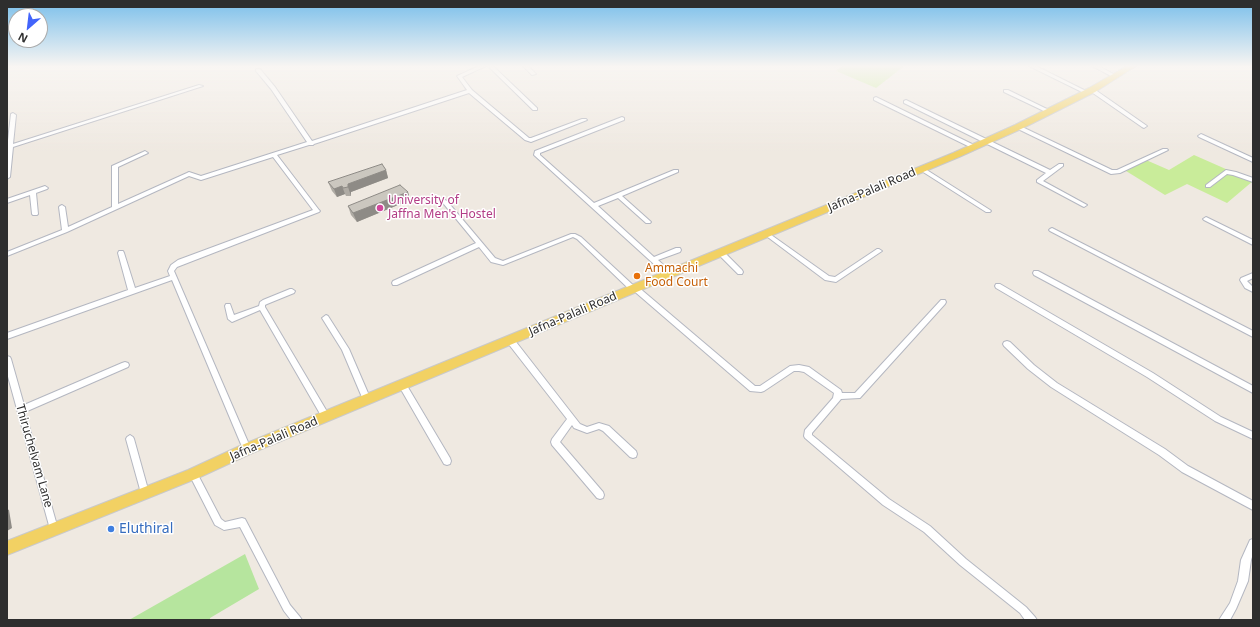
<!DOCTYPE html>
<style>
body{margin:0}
#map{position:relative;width:1260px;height:627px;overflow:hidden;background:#efe9e1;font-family:"Noto Sans",sans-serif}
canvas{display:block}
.frame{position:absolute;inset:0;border:8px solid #2e2e2e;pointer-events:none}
.north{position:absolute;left:8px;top:8px;width:40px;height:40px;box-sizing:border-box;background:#fff;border:1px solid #ababab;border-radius:50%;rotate:208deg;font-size:11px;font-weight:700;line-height:16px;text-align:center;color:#2e2e2e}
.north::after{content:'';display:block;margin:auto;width:14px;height:18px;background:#4264fb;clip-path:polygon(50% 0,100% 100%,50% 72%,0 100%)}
</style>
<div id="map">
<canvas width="1260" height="627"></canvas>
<div class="frame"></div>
<div class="north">N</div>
</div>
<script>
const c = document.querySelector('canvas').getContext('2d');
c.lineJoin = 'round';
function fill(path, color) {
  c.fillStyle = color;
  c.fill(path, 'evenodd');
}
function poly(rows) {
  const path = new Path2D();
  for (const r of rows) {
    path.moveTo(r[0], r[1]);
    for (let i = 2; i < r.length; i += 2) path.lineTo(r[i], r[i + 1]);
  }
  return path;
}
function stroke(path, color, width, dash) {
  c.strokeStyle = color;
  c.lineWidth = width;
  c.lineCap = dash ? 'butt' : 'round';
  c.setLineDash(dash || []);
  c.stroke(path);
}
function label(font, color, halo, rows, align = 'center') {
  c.font = font + ' "Noto Sans",sans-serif';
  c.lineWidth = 3;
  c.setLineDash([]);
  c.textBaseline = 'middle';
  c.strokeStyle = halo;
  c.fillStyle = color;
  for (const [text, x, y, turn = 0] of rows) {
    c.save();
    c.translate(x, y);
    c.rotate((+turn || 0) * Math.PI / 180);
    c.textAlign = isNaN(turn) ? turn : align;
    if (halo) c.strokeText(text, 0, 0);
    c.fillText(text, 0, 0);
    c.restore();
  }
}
const green = poly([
 [245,554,259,589,210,618,210,620,129,620]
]);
const pitch = poly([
 [843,66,902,66,903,67,876,88,836,71],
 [1194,155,1253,181,1227,203,1187,184,1165,195,1126,171,1146,160,1169,170]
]);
const minor = poly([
 [479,66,486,66,462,77,472,90,529,138,531,138,582,119,586,119,587,120,531,142,525,140,469,93,314,144,313,145,309,145,277,155,319,210,320,211,319,212,177,267,174,271,251,449,250,452,247,453,244,452,243,449,172,280,7,339,7,333,128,290,118,253,119,251,123,251,124,253,135,288,170,276,168,271,171,265,178,260,313,210,273,157,201,180,189,176,67,232,7,256,7,252,62,230,59,207,60,206,62,205,65,207,68,227,112,207,112,166,143,152,145,151,148,153,118,167,118,204,187,173,189,172,201,176,307,142,271,89,256,71,256,69,260,69,275,87,312,141,467,90,457,76,479,66],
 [488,66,493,66,537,108,537,110,533,110,488,66],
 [523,66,528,66,536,74,532,75,523,66],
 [1029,66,1036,66,1088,92,1084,93,1029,66],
 [1092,66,1099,66,1117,76,1113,77,1092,66],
 [199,85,203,86,13,147,10,177,7,179,7,149,11,114,13,113,16,115,13,144,199,85],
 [1090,89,1094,89,1147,126,1144,128,1142,127,1090,91,1090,89],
 [1004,90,1008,90,1051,111,1048,113,1046,112,1004,92,1004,90],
 [876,97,976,146,977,147,974,149,972,148,874,100,874,98,876,97],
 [906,100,1050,170,1059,164,1063,164,1063,166,1043,181,1087,205,1084,207,1082,206,1037,182,1037,180,1046,173,904,103,904,101,906,100],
 [622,117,624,118,624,120,540,153,540,155,594,203,674,170,678,170,678,172,622,196,650,221,651,222,650,223,646,223,618,198,598,206,654,257,676,248,680,248,681,250,680,252,658,260,671,272,672,274,671,276,667,276,534,155,535,151,622,117],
 [1018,125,1112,170,1117,170,1163,149,1167,149,1168,150,1120,173,1111,174,1016,128,1016,126,1018,125],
 [1201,134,1253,158,1253,162,1199,137,1198,136,1201,134],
 [922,167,990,210,991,211,990,212,986,212,920,170,920,168,922,167],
 [1226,170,1236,172,1253,178,1253,182,1233,175,1227,174,1210,187,1206,187,1206,185,1226,170],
 [45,186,48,188,47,189,36,193,38,214,37,215,33,215,32,214,30,195,7,203,7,199,45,186],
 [445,200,447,201,495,258,503,261,571,234,575,234,581,237,634,286,637,286,755,386,760,386,790,366,799,365,809,367,841,390,842,393,855,393,941,300,945,300,946,302,945,304,860,398,841,399,812,433,812,435,889,499,930,526,966,559,1026,607,1035,617,1037,620,1025,620,1020,613,960,565,924,532,883,505,805,438,804,436,805,430,833,398,834,393,804,372,799,371,794,371,764,391,761,392,750,391,634,291,631,291,577,239,573,237,503,265,491,262,479,247,397,285,393,285,392,283,393,281,476,243,443,203,442,202,443,201,445,200],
 [1206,217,1253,240,1253,245,1204,220,1203,219,1206,217],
 [1052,228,1253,331,1253,337,1050,231,1049,230,1050,229,1052,228],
 [767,232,829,276,835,277,877,249,879,249,882,251,836,282,825,280,765,235,764,234,765,233,767,232],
 [719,251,723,251,742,270,743,272,742,274,738,274,719,255,718,253,719,251],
 [1034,271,1038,271,1253,386,1253,393,1034,275,1033,273,1034,271],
 [1253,273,1253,278,1247,281,1253,287,1253,292,1245,288,1240,280,1241,278,1253,273],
 [996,284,1000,284,1153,373,1221,417,1253,432,1253,439,1215,421,1147,377,996,288,995,286,996,284],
 [290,289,292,289,295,291,294,293,267,304,265,305,265,307,329,415,330,417,329,419,326,420,323,419,260,310,232,322,228,319,225,306,226,304,230,304,234,315,259,306,260,302,263,300,290,289],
 [326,315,328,316,349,349,371,400,370,402,367,403,364,402,342,350,322,318,326,315],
 [510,337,513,338,580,424,587,427,599,423,609,426,636,451,637,454,636,457,633,458,630,457,603,431,599,429,587,433,574,428,572,425,560,442,603,492,604,495,603,498,600,499,597,498,552,445,551,442,552,439,567,419,507,342,506,340,507,338,510,337],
 [1007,341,1010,342,1034,365,1057,383,1165,449,1188,466,1253,501,1253,510,1182,472,1159,455,1051,387,1028,369,1004,346,1003,344,1004,342,1007,341],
 [7,356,10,357,11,359,24,405,122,363,125,362,128,363,129,365,128,367,25,412,58,529,57,532,54,533,51,532,50,529,7,373,7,356],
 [403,383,406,384,450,458,451,461,450,464,447,465,444,464,399,386,400,384,403,383],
 [130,435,133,437,134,439,149,493,148,496,145,497,142,496,141,493,126,439,127,437,130,435],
 [193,470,196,471,221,519,225,522,242,518,245,519,290,605,300,617,302,620,291,620,284,611,240,527,224,530,215,525,189,474,190,471,193,470],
 [1253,539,1253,554,1251,560,1248,581,1236,609,1230,620,1219,620,1230,603,1238,581,1241,560,1250,540,1253,539]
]);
const primary = poly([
 [1127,66,1136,66,1095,92,1021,129,959,157,252,453,198,478,7,555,7,541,188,470,242,445,953,153,1015,125,1089,88,1127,66]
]);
const wall = poly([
 [386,170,388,178,351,192,351,196,346,196,345,194,337,197,332,191,328,182],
 [408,192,410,200,357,222,351,215,348,206]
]);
const shadedWall = poly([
 [386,170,388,178,351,192,351,196,348,187,348,184],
 [342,186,345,194,337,197,334,189],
 [408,192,410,200,357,222,353,213],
 [7,509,9,510,12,528,7,531]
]);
const building = poly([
 [382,164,386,170,348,184,348,187,343,188,342,186,334,189,328,182,382,164],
 [400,185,408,192,353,213,348,206,400,185]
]);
const markers = [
 [380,208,4,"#d1479c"],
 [637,276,4,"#e8710a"],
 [111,529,4,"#3f7fe0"]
];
const streetNames = [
 ["Jafna-Palali Road",872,190,-23],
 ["Jafna-Palali Road",573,314,-23],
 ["Jafna-Palali Road",274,439,-23],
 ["Thiruchelvam Lane",34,456,74]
];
const hotelNames = [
 ["University of",388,201],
 ["Jaffna Men's Hostel",388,215]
];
const foodNames = [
 ["Ammachi",645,269],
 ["Food Court",645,283]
];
const nearShopnames = [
 ["Eluthiral",119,529]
];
fill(green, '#b6e59e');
fill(pitch, '#c9ec9a');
stroke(minor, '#b4b7c1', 2);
stroke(primary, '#c9c9c9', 2);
fill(minor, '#fff');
fill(primary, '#f2d163');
fill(wall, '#afaba4');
fill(shadedWall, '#8e8b86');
fill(building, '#cbc7bf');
stroke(building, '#8e8b86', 1);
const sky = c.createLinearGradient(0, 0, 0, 154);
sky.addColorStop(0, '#7abfeb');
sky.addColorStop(0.43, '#f8f5f2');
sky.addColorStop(1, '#f8f5f200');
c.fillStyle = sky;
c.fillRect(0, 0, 1260, 154);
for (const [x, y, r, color] of markers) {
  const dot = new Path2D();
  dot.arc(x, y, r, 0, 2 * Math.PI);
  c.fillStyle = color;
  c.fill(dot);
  stroke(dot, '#fff', 1.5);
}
label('12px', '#2e2e2e', '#fff', streetNames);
label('12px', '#b23c85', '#fff', hotelNames, 'left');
label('12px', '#c56008', '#fff', foodNames, 'left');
label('14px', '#366cbe', '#fff', nearShopnames, 'left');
</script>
